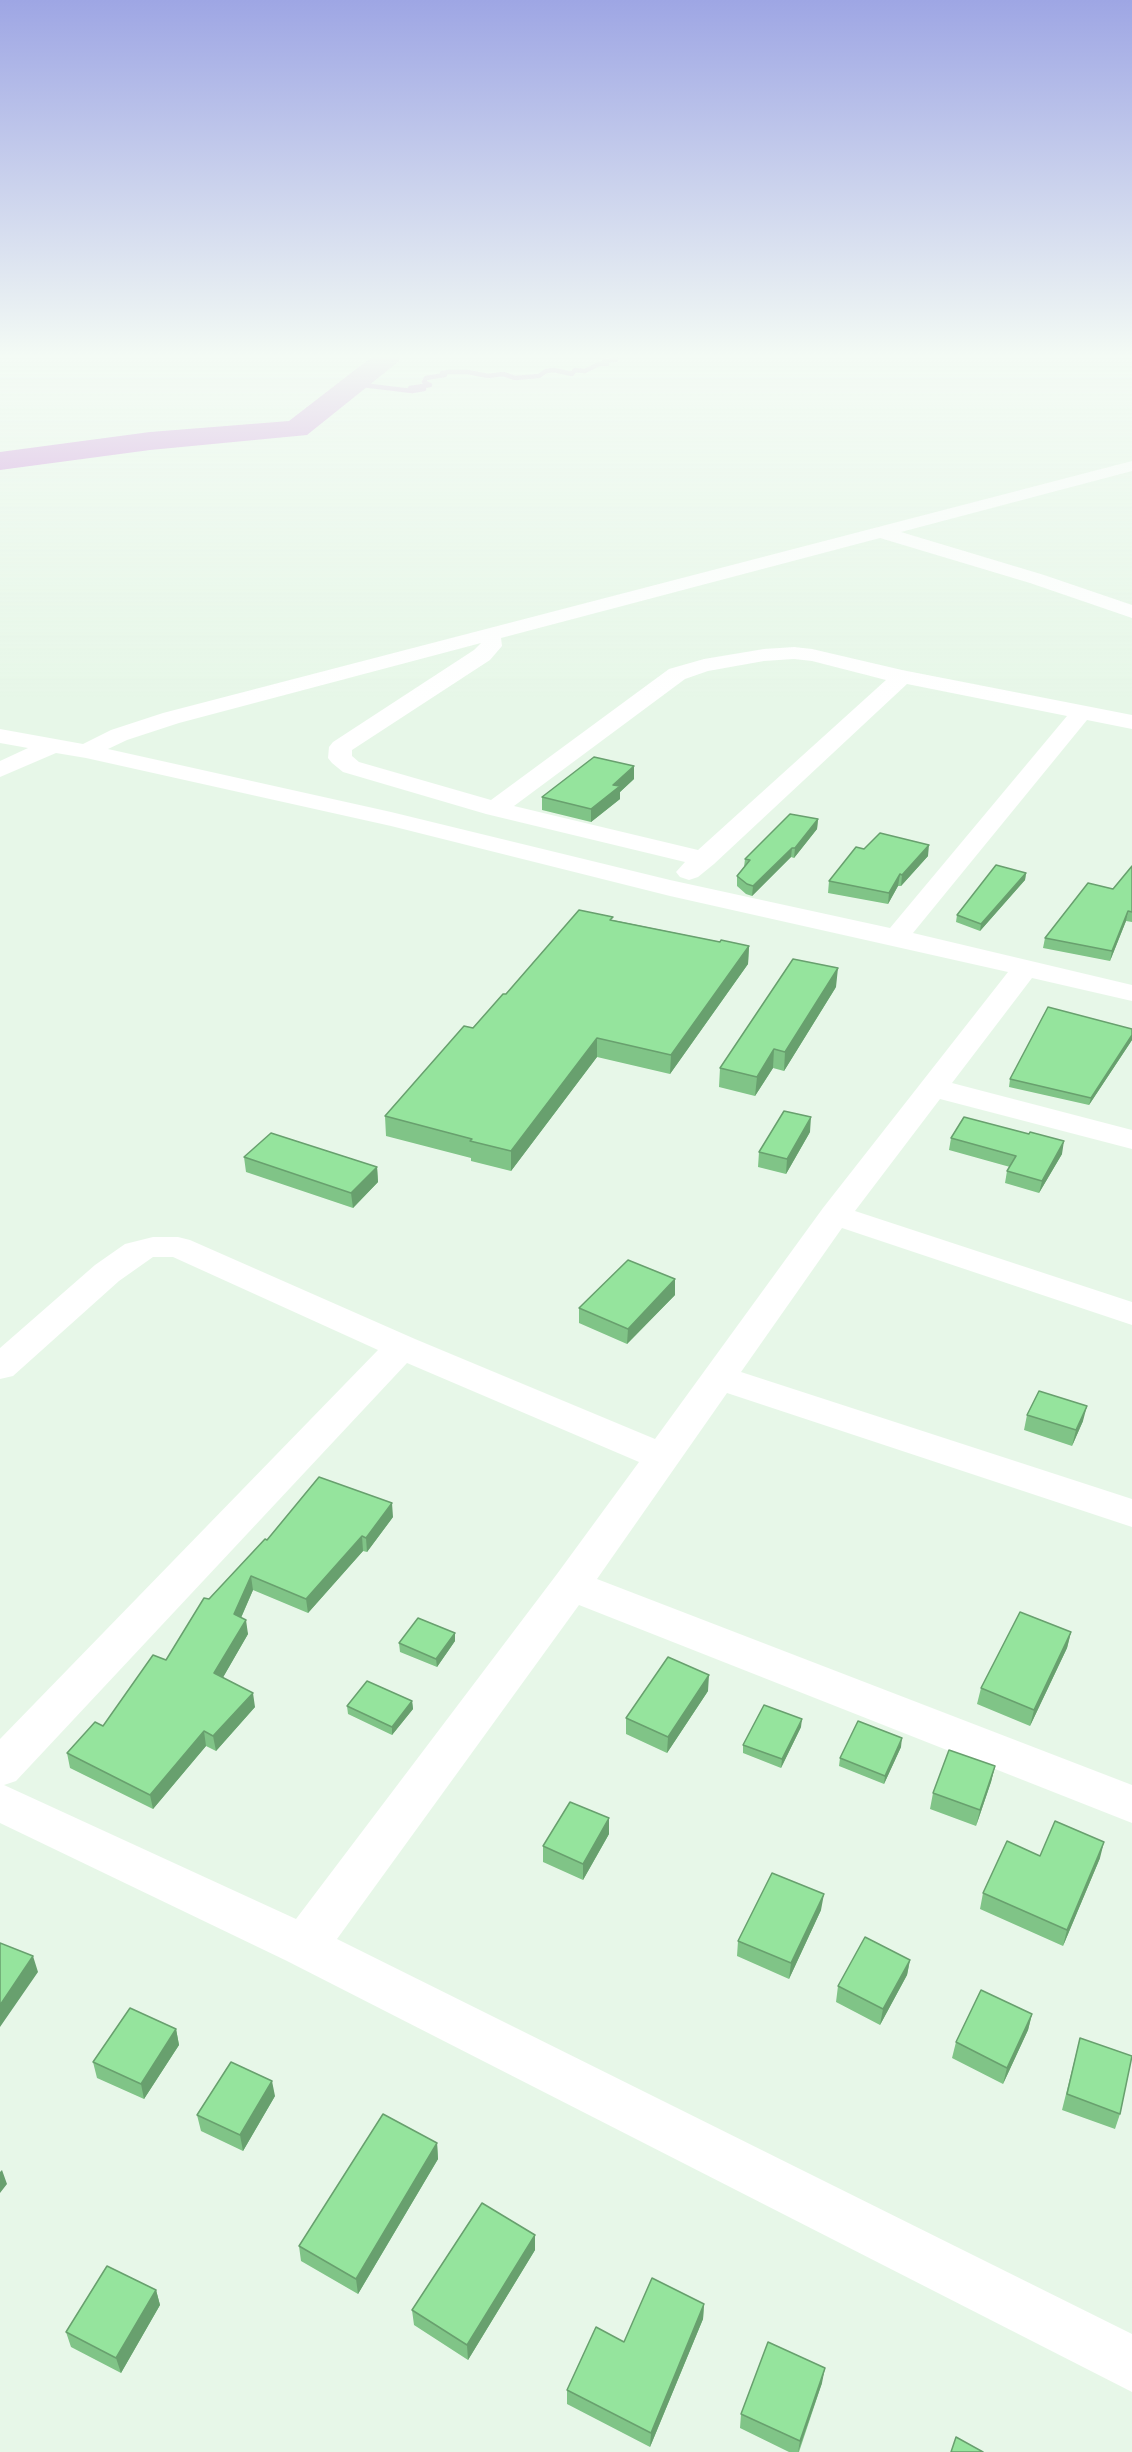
<!DOCTYPE html>
<style>
body{margin:0}
canvas{display:block;background:#e7f7e8}
</style>
<canvas width="1132" height="2452"></canvas>
<script>
const c = document.querySelector('canvas').getContext('2d');
c.lineJoin = 'round';
function poly(rows) {
  const path = new Path2D();
  for (const r of rows) {
    path.moveTo(r[0], r[1]);
    for (let i = 2; i < r.length; i += 2) path.lineTo(r[i], r[i + 1]);
  }
  return path;
}
function stroke(path, color, width, dash) {
  c.strokeStyle = color;
  c.lineWidth = width;
  c.lineCap = dash ? 'butt' : 'round';
  c.setLineDash(dash || []);
  c.stroke(path);
}
function fill(path, color) {
  c.fillStyle = color;
  c.fill(path, 'evenodd');
}
const stream = poly([
 [354,384,412,391,424,389,410,388,430,385,424,382,426,378,445,375,442,373,448,372,468,372,488,376,503,374,515,378,539,376,546,371,554,370,572,374,575,370,585,371,599,364,607,364,604,361,616,360,615,356]
]);
const river = poly([
 [373,356,402,356,398,362,307,435,150,450,0,470,0,452,150,432,289,421,373,356]
]);
const minor = poly([
 [1132,461,1132,471,901,532,1044,575,1132,605,1132,618,1030,583,880,538,501,638,502,646,490,660,352,750,352,756,359,762,491,800,669,669,704,659,764,649,794,647,812,649,902,670,1132,715,1132,729,1087,720,913,933,1132,985,1132,1001,1032,978,952,1083,1132,1130,1132,1149,940,1099,855,1211,1132,1302,1132,1325,842,1228,741,1372,1132,1499,1132,1527,727,1393,597,1579,1132,1785,1132,1823,579,1605,337,1939,1132,2334,1132,2392,287,1961,0,1823,0,1739,378,1350,173,1257,153,1257,119,1281,13,1376,0,1379,0,1348,95,1265,125,1244,153,1237,178,1237,190,1240,415,1339,655,1439,823,1208,1008,972,670,896,391,826,86,758,56,753,0,777,0,761,28,748,0,743,0,729,83,744,111,730,163,713,1132,461],
 [481,643,474,650,333,742,329,747,328,758,332,763,343,772,486,814,685,862,676,872,680,877,689,880,698,877,714,864,907,684,1067,716,890,928,670,880,391,812,108,749,127,740,179,723,481,643],
 [794,659,812,661,886,680,698,850,514,806,685,679,708,671,764,661,794,659],
 [407,1363,639,1462,557,1574,296,1919,4,1785,16,1781,407,1363]
]);
const wall = poly([
 [634,779,620,792,620,799,591,822,542,810,542,797],
 [818,819,817,829,794,858,791,857,752,896,746,894,737,886,737,876,744,867,745,859],
 [864,849,928,856,901,886,898,886,888,904,828,893,829,881],
 [1132,866,1132,922,1126,921,1110,961,1043,948,1045,938,1113,889],
 [1026,873,1025,880,980,931,956,922,957,915],
 [613,920,720,942,749,946,748,964,670,1074,597,1057,511,1171,471,1161,471,1158,386,1136,385,1116,506,994],
 [836,987,784,1071,773,1068,755,1096,719,1087,720,1068],
 [1132,1029,1132,1040,1089,1105,1009,1087,1010,1079],
 [810,1132,786,1174,758,1167,759,1152],
 [951,1138,1062,1154,1039,1193,1005,1183,1007,1171,1010,1167,949,1150],
 [244,1157,377,1167,378,1182,353,1208,246,1172],
 [675,1295,627,1344,579,1323,579,1308],
 [1027,1415,1083,1421,1072,1446,1024,1430],
 [393,1517,367,1552,363,1551,308,1613,253,1590,241,1618,248,1634,223,1677,255,1707,216,1751,206,1746,153,1809,70,1768,67,1753,103,1726,166,1660,209,1599,267,1540],
 [1071,1632,1067,1648,1030,1726,977,1704,981,1688],
 [455,1633,455,1641,437,1667,400,1652,399,1643],
 [708,1691,667,1753,626,1734,626,1718],
 [412,1701,413,1709,392,1735,348,1714,347,1706],
 [801,1727,781,1768,743,1753,743,1745],
 [901,1747,884,1784,839,1766,840,1758],
 [995,1766,991,1782,976,1826,930,1809,933,1793],
 [609,1818,609,1834,583,1880,543,1862,543,1846],
 [1040,1856,1100,1858,1063,1946,980,1909,983,1893],
 [821,1910,789,1979,737,1956,738,1941],
 [910,1960,907,1975,880,2025,836,2002,838,1986],
 [1032,2014,1028,2030,1003,2084,952,2058,956,2042],
 [176,2029,179,2045,144,2099,97,2078,93,2062],
 [1080,2038,1120,2114,1115,2129,1062,2110],
 [275,2096,243,2151,201,2131,197,2115],
 [437,2143,438,2159,358,2294,301,2261,299,2246],
 [535,2235,535,2250,468,2360,414,2325,412,2310],
 [156,2290,160,2305,121,2373,71,2347,66,2332],
 [704,2304,703,2319,650,2447,567,2404,567,2390,624,2342],
 [822,2383,799,2452,789,2452,740,2428,741,2414]
]);
const shadedWall = poly([
 [634,766,634,779,620,792,620,799,591,822,591,809,613,785],
 [818,819,817,829,794,858,795,848],
 [929,845,928,856,901,886,902,875],
 [792,848,791,857,752,896,753,886],
 [1026,873,1025,880,980,931,981,924],
 [900,874,898,886,888,904,889,893],
 [1128,911,1126,921,1110,961,1112,951],
 [749,946,748,964,670,1074,671,1055],
 [838,968,836,987,784,1071,785,1052],
 [1132,1035,1132,1040,1089,1105,1091,1098],
 [597,1038,597,1057,511,1171,511,1151],
 [774,1049,773,1068,755,1096,757,1077],
 [811,1117,810,1132,786,1174,787,1159],
 [1064,1141,1062,1154,1039,1193,1042,1181],
 [377,1167,378,1182,353,1208,351,1193],
 [675,1279,675,1295,627,1344,628,1329],
 [1087,1406,1083,1421,1072,1446,1076,1430],
 [392,1503,393,1517,367,1552,366,1538],
 [362,1536,363,1551,308,1613,306,1599],
 [251,1576,253,1590,236,1629,234,1614],
 [246,1620,248,1634,217,1688,214,1673],
 [1071,1632,1067,1648,1030,1726,1034,1710],
 [455,1633,455,1641,437,1667,436,1659],
 [709,1675,708,1691,667,1753,668,1737],
 [253,1693,255,1707,216,1751,213,1736],
 [412,1701,413,1709,392,1735,392,1727],
 [802,1719,801,1727,781,1768,782,1759],
 [204,1731,206,1746,153,1809,150,1795],
 [902,1738,901,1747,884,1784,885,1776],
 [995,1766,991,1782,976,1826,980,1810],
 [609,1818,609,1834,583,1880,583,1864],
 [1104,1842,1100,1858,1063,1946,1067,1930],
 [824,1894,821,1910,789,1979,791,1963],
 [33,1956,38,1972,0,2027,0,2005],
 [910,1960,907,1975,880,2025,883,2009],
 [1032,2014,1028,2030,1003,2084,1007,2068],
 [176,2029,179,2045,144,2099,141,2084],
 [272,2081,275,2096,243,2151,240,2135],
 [437,2143,438,2159,358,2294,356,2279],
 [2,2170,7,2184,0,2193,0,2172],
 [535,2235,535,2250,468,2360,467,2345],
 [156,2290,160,2305,121,2373,116,2358],
 [704,2304,703,2319,650,2447,651,2433],
 [825,2368,822,2383,798,2452,800,2441]
]);
const building = poly([
 [594,757,634,766,613,785,620,786,591,809,542,797,594,757],
 [790,814,818,819,795,848,792,848,753,886,747,884,737,876,750,860,745,859,790,814],
 [880,833,929,845,902,875,900,874,889,893,829,881,856,847,864,849,880,833],
 [996,865,1026,873,981,924,957,915,996,865],
 [1132,866,1132,912,1128,911,1112,951,1045,938,1088,883,1113,889,1132,866],
 [579,910,613,917,610,920,720,942,721,940,749,946,671,1055,597,1038,511,1151,470,1141,472,1139,385,1116,464,1026,473,1028,503,994,506,994,579,910],
 [793,959,838,968,785,1052,774,1049,757,1077,720,1068,793,959],
 [1048,1007,1132,1029,1132,1035,1091,1098,1010,1079,1048,1007],
 [784,1111,811,1117,787,1159,759,1152,784,1111],
 [964,1117,1029,1134,1030,1132,1064,1141,1042,1181,1007,1171,1016,1156,951,1138,964,1117],
 [271,1133,377,1167,351,1193,244,1157,271,1133],
 [628,1260,675,1279,628,1329,579,1308,628,1260],
 [1039,1391,1087,1406,1076,1430,1027,1415,1039,1391],
 [319,1477,392,1503,366,1538,362,1536,306,1599,251,1576,234,1614,246,1620,214,1673,253,1693,213,1736,204,1731,150,1795,67,1753,95,1722,103,1726,153,1655,166,1660,204,1598,209,1599,265,1539,267,1540,319,1477],
 [1020,1612,1071,1632,1034,1710,981,1688,1020,1612],
 [418,1618,455,1633,436,1659,399,1643,418,1618],
 [668,1657,709,1675,668,1737,626,1718,668,1657],
 [367,1681,412,1701,392,1727,347,1706,367,1681],
 [764,1705,802,1719,782,1759,743,1745,764,1705],
 [858,1721,902,1738,885,1776,840,1758,858,1721],
 [949,1750,995,1766,980,1810,933,1793,949,1750],
 [570,1802,609,1818,583,1864,543,1846,570,1802],
 [1055,1821,1104,1842,1067,1930,983,1893,1007,1841,1040,1856,1055,1821],
 [772,1873,824,1894,791,1963,738,1941,772,1873],
 [865,1937,910,1960,883,2009,838,1986,865,1937],
 [0,1943,33,1956,0,2005,0,1943],
 [981,1990,1032,2014,1007,2068,956,2042,981,1990],
 [130,2008,176,2029,141,2084,93,2062,130,2008],
 [1080,2038,1132,2056,1120,2114,1067,2094,1080,2038],
 [231,2062,272,2081,240,2135,197,2115,231,2062],
 [383,2114,437,2143,356,2279,299,2246,383,2114],
 [482,2203,535,2235,467,2345,412,2310,482,2203],
 [107,2266,156,2290,116,2358,66,2332,107,2266],
 [652,2278,704,2304,651,2433,567,2390,596,2327,624,2342,652,2278],
 [768,2342,825,2368,800,2441,741,2414,768,2342],
 [956,2437,983,2452,951,2452,956,2437]
]);
stroke(stream, '#cf92dd', 4.5);
fill(river, '#cf92dd');
fill(minor, '#fff');
fill(wall, '#80c487');
fill(shadedWall, '#68a06e');
fill(building, '#95e49d');
stroke(building, '#68a06e', 1.5);
const sky = c.createLinearGradient(0, 0, 0, 699);
sky.addColorStop(0, '#9ea6e4');
sky.addColorStop(0.51, '#f4fbf5');
sky.addColorStop(1, '#f4fbf500');
c.fillStyle = sky;
c.fillRect(0, 0, 1132, 699);
</script>
